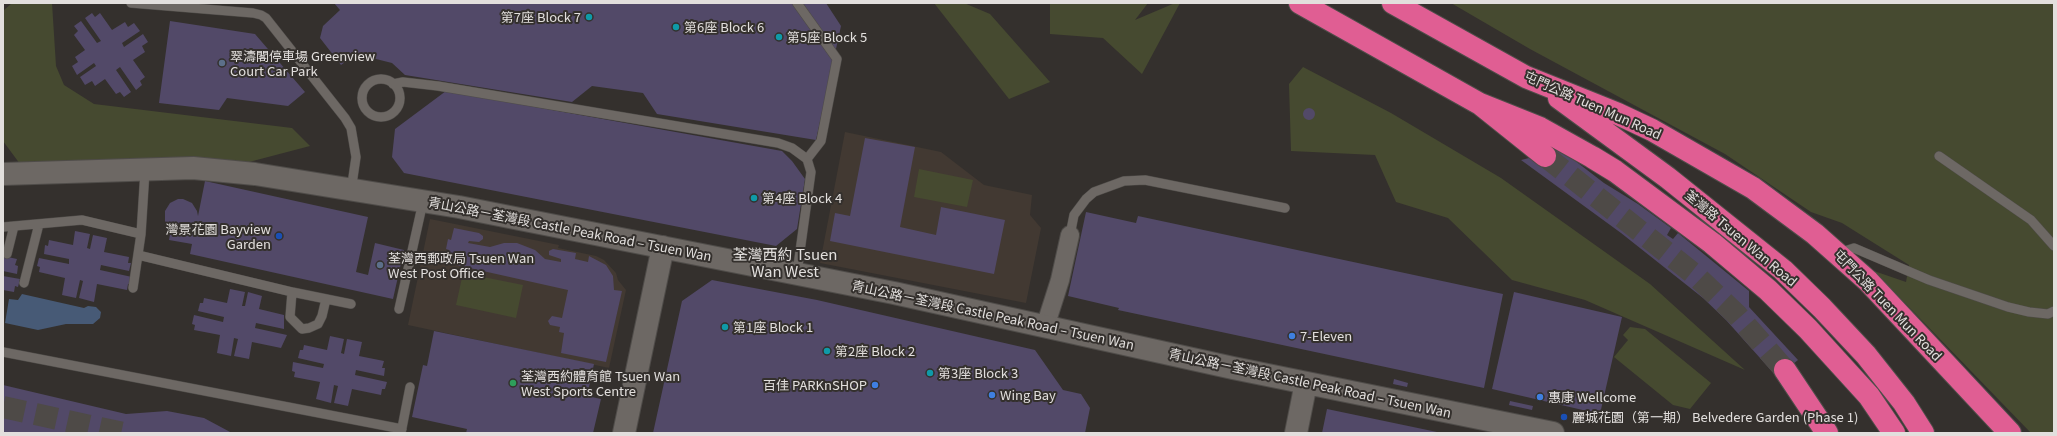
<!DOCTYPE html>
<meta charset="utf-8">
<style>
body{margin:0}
#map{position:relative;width:2057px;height:436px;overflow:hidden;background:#34302d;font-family:Georgia,serif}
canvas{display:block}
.frame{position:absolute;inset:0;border:4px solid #e2dfdd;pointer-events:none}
</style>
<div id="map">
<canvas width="2057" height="436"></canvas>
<div class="frame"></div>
</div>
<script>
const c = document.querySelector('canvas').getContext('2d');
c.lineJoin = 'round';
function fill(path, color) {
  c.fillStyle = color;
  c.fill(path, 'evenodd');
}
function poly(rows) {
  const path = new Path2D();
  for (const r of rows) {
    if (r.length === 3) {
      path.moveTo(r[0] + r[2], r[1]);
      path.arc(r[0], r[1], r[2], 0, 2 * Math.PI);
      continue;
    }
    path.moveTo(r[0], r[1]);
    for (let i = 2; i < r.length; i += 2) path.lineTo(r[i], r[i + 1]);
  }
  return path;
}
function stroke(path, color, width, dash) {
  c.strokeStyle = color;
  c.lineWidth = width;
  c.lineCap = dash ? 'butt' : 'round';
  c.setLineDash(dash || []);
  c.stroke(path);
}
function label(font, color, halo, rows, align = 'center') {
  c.font = font + ' Georgia,"Noto Sans TC",serif';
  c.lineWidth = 4;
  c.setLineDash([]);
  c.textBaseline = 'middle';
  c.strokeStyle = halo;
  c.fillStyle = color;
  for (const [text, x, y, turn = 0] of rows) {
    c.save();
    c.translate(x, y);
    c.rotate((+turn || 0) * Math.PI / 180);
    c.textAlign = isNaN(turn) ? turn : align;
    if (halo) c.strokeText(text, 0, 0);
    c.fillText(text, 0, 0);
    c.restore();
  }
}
const built = poly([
 [845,132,941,152,984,185,1032,195,1030,215,1041,228,1026,303,820,263],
 [430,219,559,245,558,248,596,256,604,260,616,273,618,280,626,290,609,368,408,325]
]);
const green = poly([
 [12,3,52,3,56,66,64,85,94,104,292,128,310,146,249,162,20,164,3,141,3,11],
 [934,3,964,3,990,14,1050,82,1009,99],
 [1050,3,1148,3,1135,20,1175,3,1180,3,1142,74,1103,38,1050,34],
 [1451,3,2054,3,2054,433,2031,433,1874,271,1906,282,1909,265,1842,223,1811,212,1725,154,1530,49],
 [1303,67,1391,113,1501,178,1650,284,1745,370,1585,300,1512,280,1448,218,1396,202,1375,155,1291,151,1289,84],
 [919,169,973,180,967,207,914,197],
 [463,273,523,285,516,318,456,305],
 [1630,327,1645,329,1711,383,1690,409,1673,405,1614,357,1628,340,1623,335]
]);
const water = poly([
 [22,294,84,308,88,306,96,307,101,312,100,318,93,324,66,324,38,330,5,323,9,299,18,300]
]);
const building = poly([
 [334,3,826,3,841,26,816,140,657,114,643,93,592,86,572,102,405,75,392,63,356,54,341,65,320,38,323,26,340,10],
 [92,13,95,17,100,13,112,30,125,22,128,27,134,23,140,31,122,43,124,47,143,34,148,42,142,46,145,52,133,60,145,77,140,81,142,85,136,90,120,67,116,70,131,92,124,97,120,92,116,94,105,79,95,86,92,81,85,85,80,77,96,66,94,63,77,75,72,66,78,62,75,57,85,50,74,35,78,31,74,26,81,21,97,43,101,41,85,18],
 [170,21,255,34,305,92,288,106,227,98,219,110,159,103],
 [446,91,782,151,792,161,805,179,797,229,776,246,404,173,392,157,395,129],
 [1309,114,6],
 [865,138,915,147,900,227,936,235,941,207,1005,220,994,274,830,241,835,213,850,216],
 [1561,150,1604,183,1638,204,1671,228,1667,235,1673,239,1678,233,1749,291,1749,307,1798,360,1777,377,1726,320,1703,298,1621,233,1521,160],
 [205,181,368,217,356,272,368,275,375,243,404,250,393,299,190,254,192,244,169,240,171,229,165,221,165,211,170,203,178,199,183,199,192,203,197,211,198,216],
 [1086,212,1136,223,1138,216,1503,294,1484,388,1118,310,1119,308,1068,296],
 [454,228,479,233,483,236,483,239,479,242,469,241,468,243,490,247,504,243,517,243,535,250,545,259,561,262,561,259,549,255,549,251,553,249,576,253,575,259,588,262,589,256,606,265,613,276,614,290,622,291,606,362,561,353,564,333,559,332,560,327,550,325,548,321,552,316,562,318,568,290,447,263,449,250,446,249,448,239,451,240],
 [75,231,90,234,87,248,90,249,93,235,107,238,104,252,129,257,128,263,131,263,129,271,101,265,100,270,132,277,131,284,128,284,127,290,97,284,94,302,79,298,83,281,80,280,76,298,62,295,65,278,39,272,40,267,37,266,39,258,69,264,69,259,44,254,45,245,48,246,49,240,73,245],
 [3,256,17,259,15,265,18,266,17,274,3,271],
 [3,276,20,279,18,287,15,286,14,292,3,290],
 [712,280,817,300,1035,350,1063,390,1081,394,1090,408,1085,433,653,433,682,301],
 [230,289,245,292,242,306,245,306,248,292,262,296,259,309,284,315,284,329,256,323,255,328,287,335,281,348,252,342,249,359,234,356,238,339,234,338,231,356,217,353,220,335,194,330,195,325,192,324,194,315,223,322,224,317,198,311,200,303,203,303,204,298,227,303],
 [1514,292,1622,317,1600,414,1492,389],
 [434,331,594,364,587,396,601,399,593,433,466,433,467,429,412,417,423,365,427,366],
 [330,336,344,339,341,353,344,354,347,339,362,342,359,356,384,361,382,368,385,368,384,376,356,370,355,375,387,382,385,389,382,389,381,395,352,389,348,406,334,403,338,386,334,385,331,403,316,399,320,382,294,377,295,372,292,371,293,362,323,368,324,364,298,358,300,350,303,350,304,345,327,350],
 [1394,379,1408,383,1407,387,1393,384],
 [3,385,126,414,167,411,204,418,232,433,3,433],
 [1510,401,1533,406,1532,410,1509,405],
 [1327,409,1437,432,1437,433,1322,433]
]);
const primaryTunnel = poly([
 [3,407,123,433]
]);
const motorwayTunnel = poly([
 [1545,156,1694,274,1737,315,1785,370]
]);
const service = poly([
 [131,3,253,13,261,15,266,18,345,118,351,128,356,157,351,191],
 [797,3,837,59,821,141,807,159],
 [381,98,19],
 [393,84,403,82,438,86,778,143,792,148,807,159,811,172,797,273],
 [1939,156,2031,220,2054,246],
 [3,227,82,220,141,234],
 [1070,235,1074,215,1086,199,1094,192,1124,181,1145,180,1285,208],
 [1839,253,1854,248,1929,280,2008,307,2029,312,2048,314,2054,311],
 [7,254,14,226],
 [138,255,292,292,351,304],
 [24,283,39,224],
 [133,288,141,234,145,171],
 [292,292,290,317,302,329,309,328,318,324,322,316,326,299],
 [399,309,423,202],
 [3,352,402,429],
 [401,433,410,387]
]);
const minor = poly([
 [1045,327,1060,280,1070,235]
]);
const tertiary = poly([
 [3,174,193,168,255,174,459,207,894,293,1233,368,1553,433],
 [624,433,663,247],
 [1296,433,1306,383]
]);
const motorway = poly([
 [1300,3,1480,104,1545,156],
 [1393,3,1526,77,1618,114,1652,130,1753,188,1815,234,1868,281,2010,433],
 [1559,98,1668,178,1783,270,1822,308,1866,355,1904,403,1923,433],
 [1480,104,1540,128,1592,157,1615,171,1712,243,1768,290,1808,329,1869,396,1894,433],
 [1785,370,1827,433]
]);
const markers = [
 [589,17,4,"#0f9aa8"],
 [676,27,4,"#0f9aa8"],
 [779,37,4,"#0f9aa8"],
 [222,63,4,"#5c6f8a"],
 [754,198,4,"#0f9aa8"],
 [279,236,4,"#1a4fb4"],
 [380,265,4,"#5c6f8a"],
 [725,327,4,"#0f9aa8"],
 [1292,336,4,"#3f7fe0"],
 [827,351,4,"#0f9aa8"],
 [930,373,4,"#0f9aa8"],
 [513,383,4,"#2e9e5b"],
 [875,385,4,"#3f7fe0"],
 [992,395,4,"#3f7fe0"],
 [1540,397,4,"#3f7fe0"],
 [1564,417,4,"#1a4fb4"]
];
const poiNames = [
 ["第7座 Block 7",581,17,"right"],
 ["第6座 Block 6",684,27],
 ["第5座 Block 5",787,37],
 ["翠濤閣停車場 Greenview",230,56],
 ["Court Car Park",230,71],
 ["第4座 Block 4",762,198],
 ["灣景花園 Bayview",271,229,"right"],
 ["Garden",271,244,"right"],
 ["荃灣西郵政局 Tsuen Wan",388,258],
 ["West Post Office",388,273],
 ["第1座 Block 1",733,327],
 ["7-Eleven",1300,336],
 ["第2座 Block 2",835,351],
 ["第3座 Block 3",938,373],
 ["荃灣西約體育館 Tsuen Wan",521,376],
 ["West Sports Centre",521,391],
 ["百佳 PARKnSHOP",867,385,"right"],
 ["Wing Bay",1000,395],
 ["惠康 Wellcome",1548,397],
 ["麗城花園（第一期） Belvedere Garden (Phase 1)",1572,417]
];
const streetNames = [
 ["屯門公路 Tuen Mun Road",1593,105,24],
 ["青山公路－荃灣段 Castle Peak Road – Tsuen Wan",570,229,11],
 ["荃灣路 Tsuen Wan Road",1741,238,40],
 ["屯門公路 Tuen Mun Road",1888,305,46],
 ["青山公路－荃灣段 Castle Peak Road – Tsuen Wan",993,315,12],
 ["青山公路－荃灣段 Castle Peak Road – Tsuen Wan",1310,383,12]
];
const quarterNames = [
 ["荃灣西約 Tsuen",785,254],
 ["Wan West",785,271]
];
fill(built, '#423932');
fill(green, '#464a30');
fill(water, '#475a76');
fill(building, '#524968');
stroke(primaryTunnel, '#4e4a47', 22, [22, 11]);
stroke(motorwayTunnel, '#4e4a47', 22, [22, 11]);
stroke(service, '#4f4c49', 10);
stroke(minor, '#4f4c49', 20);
stroke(tertiary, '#4f4c49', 24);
stroke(motorway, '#4f4c49', 24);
stroke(service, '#6d6864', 9);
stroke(minor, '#6d6864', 18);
stroke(tertiary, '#6d6864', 22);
stroke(motorway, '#e05e93', 22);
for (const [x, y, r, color] of markers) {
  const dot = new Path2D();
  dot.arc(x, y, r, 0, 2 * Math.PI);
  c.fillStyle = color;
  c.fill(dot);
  stroke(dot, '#34302d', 1.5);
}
label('13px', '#e2dfdd', '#34302d', poiNames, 'left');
label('13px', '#e2dfdd', '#34302d', streetNames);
label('15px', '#e2dfdd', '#34302d', quarterNames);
</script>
